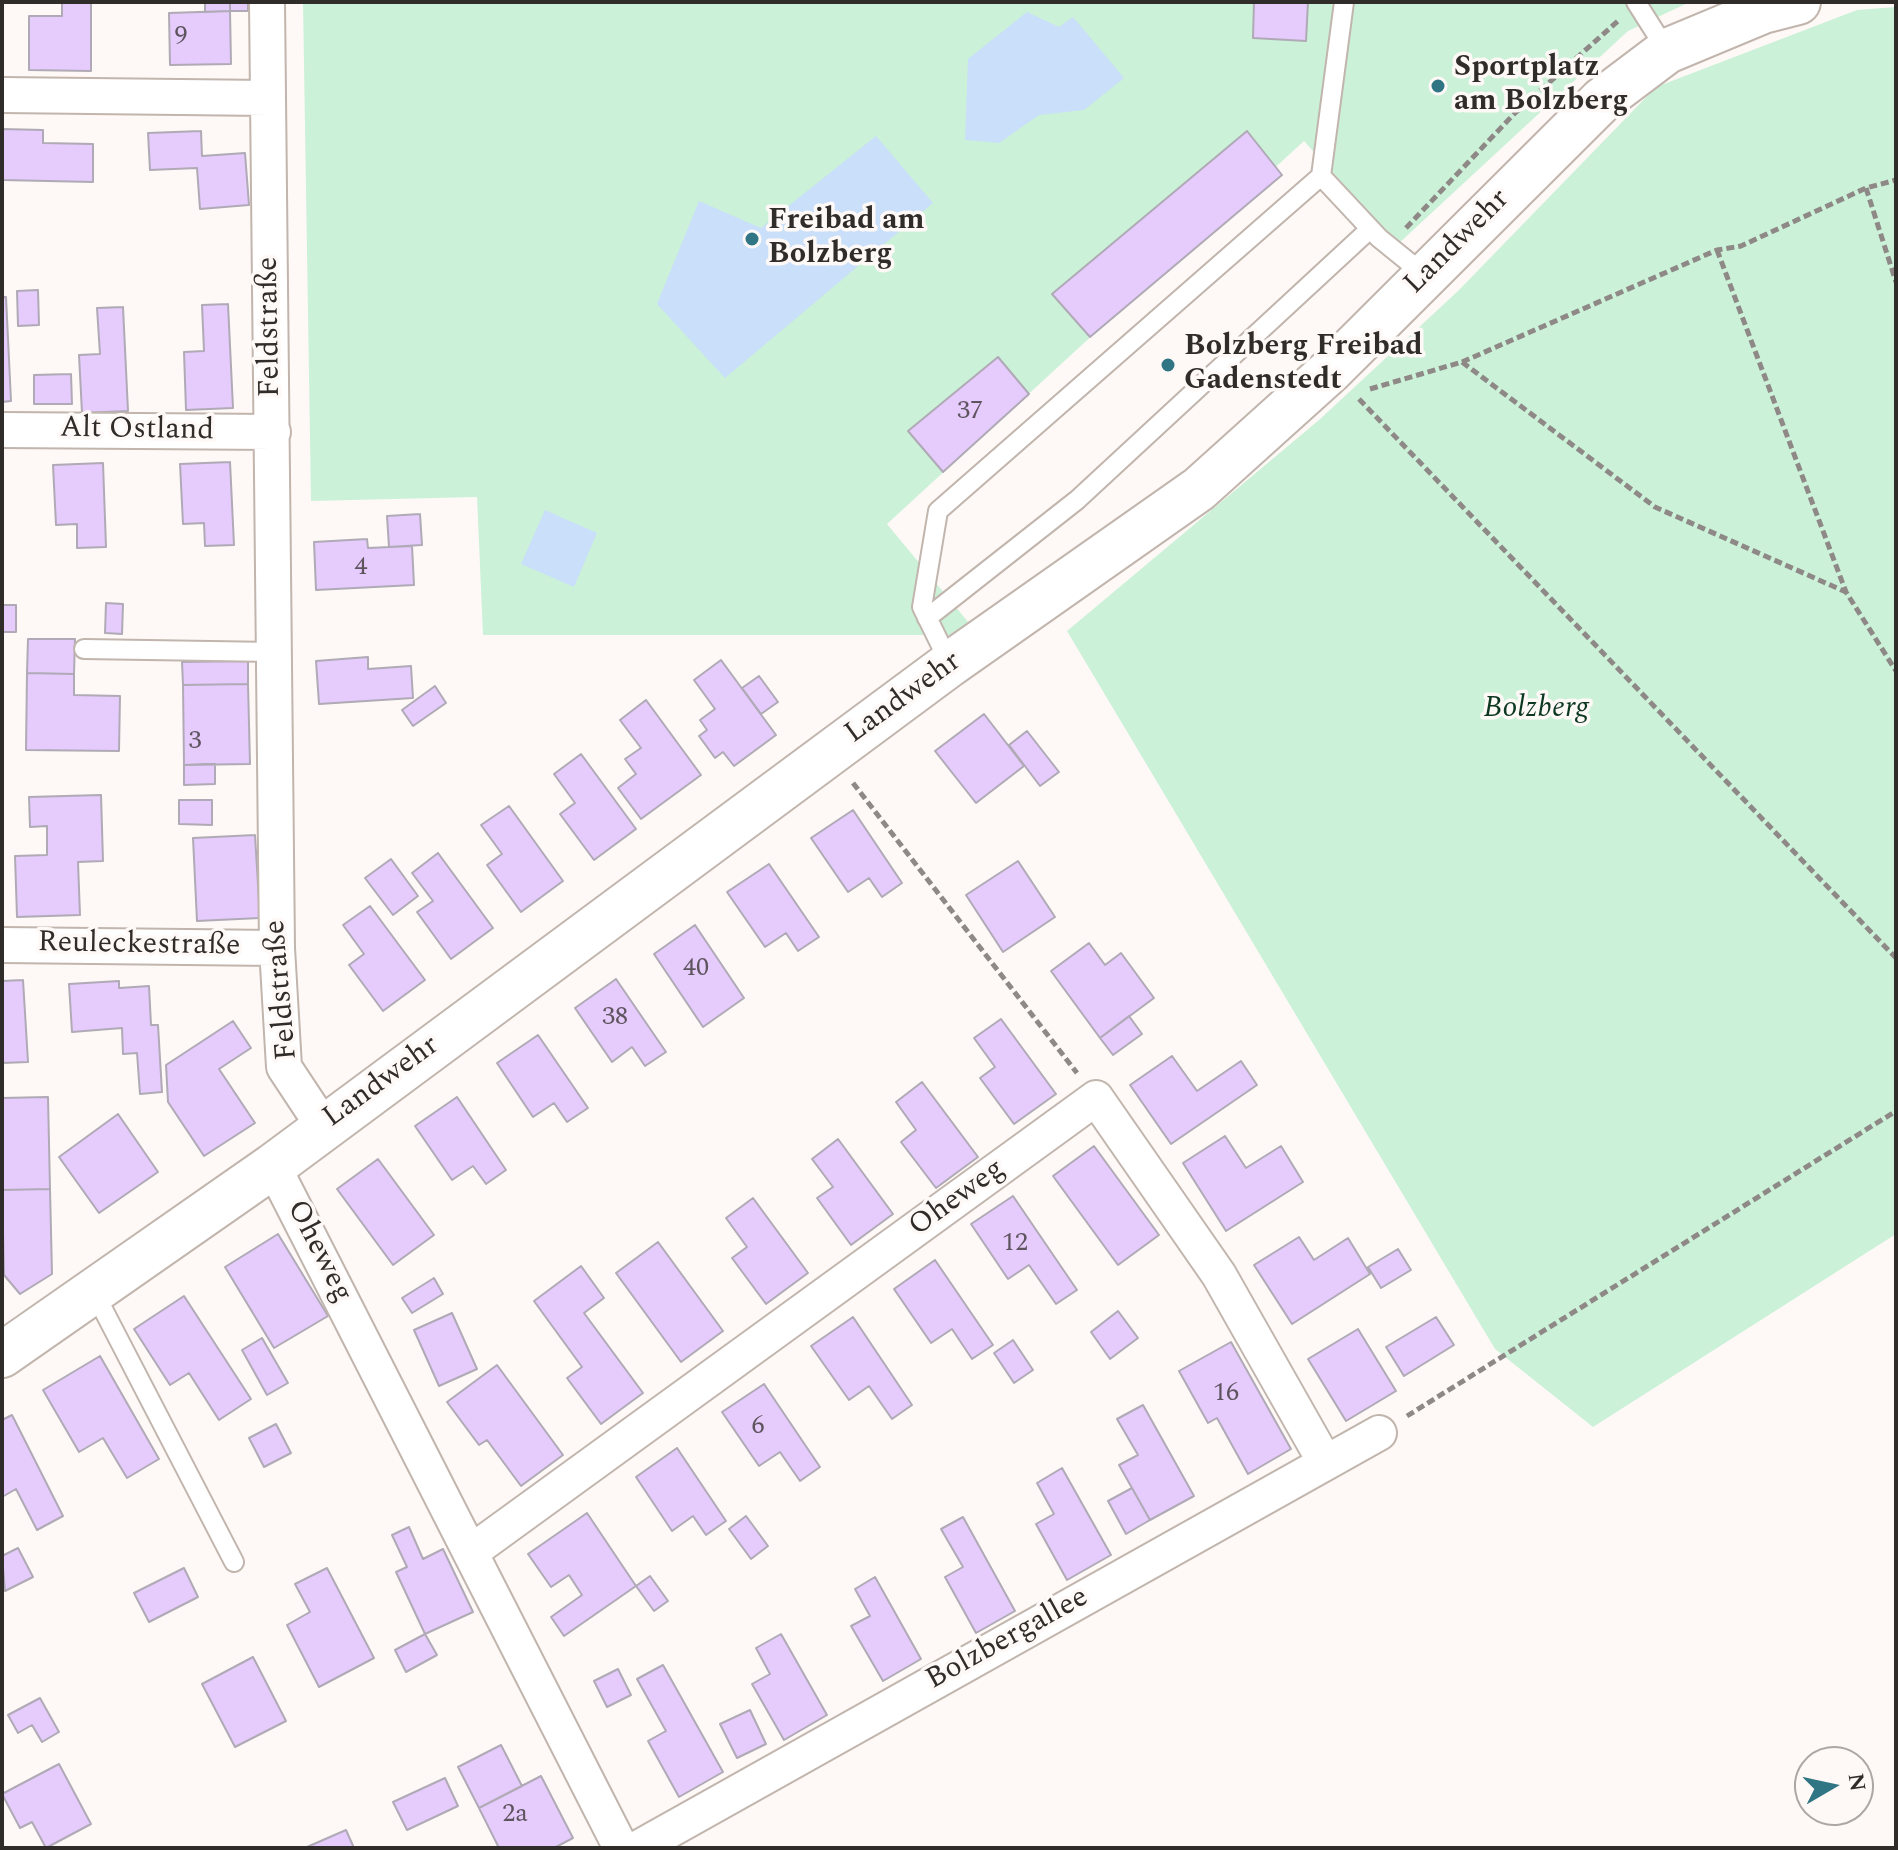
<!DOCTYPE html>
<meta charset="utf-8">
<style>
body{margin:0}
#map{position:relative;width:1898px;height:1850px;overflow:hidden;background:#fef9f6;font-family:Spectral,serif}
canvas{display:block}
.frame{position:absolute;inset:0;border:4px solid #302c29;pointer-events:none}
.north{position:absolute;left:1794px;top:1746px;width:80px;height:80px;box-sizing:border-box;background:#fef9f6;border:2px solid #aca7a4;border-radius:50%;rotate:81deg;font-size:22px;font-weight:700;line-height:32px;text-align:center;color:#302c29}
.north::after{content:'';display:block;margin:auto;width:28px;height:36px;background:#307583;clip-path:polygon(50% 0,100% 100%,50% 72%,0 100%)}
</style>
<div id="map">
<canvas width="1898" height="1850"></canvas>
<div class="frame"></div>
<div class="north">N</div>
</div>
<script>
const c = document.querySelector('canvas').getContext('2d');
c.lineJoin = 'round';
function fill(path, color) {
  c.fillStyle = color;
  c.fill(path, 'evenodd');
}
function poly(rows) {
  const path = new Path2D();
  for (const r of rows) {
    path.moveTo(r[0], r[1]);
    for (let i = 2; i < r.length; i += 2) path.lineTo(r[i], r[i + 1]);
  }
  return path;
}
function stroke(path, color, width, dash) {
  c.strokeStyle = color;
  c.lineWidth = width;
  c.lineCap = dash ? 'butt' : 'round';
  c.setLineDash(dash || []);
  c.stroke(path);
}
function label(font, color, halo, rows, align = 'center') {
  c.font = font + ' Spectral,serif';
  c.lineWidth = 7;
  c.setLineDash([]);
  c.textBaseline = 'middle';
  c.strokeStyle = halo;
  c.fillStyle = color;
  for (const [text, x, y, turn = 0] of rows) {
    c.save();
    c.translate(x, y);
    c.rotate((+turn || 0) * Math.PI / 180);
    c.textAlign = isNaN(turn) ? turn : align;
    if (halo) c.strokeText(text, 0, 0);
    c.fillText(text, 0, 0);
    c.restore();
  }
}
const green = poly([
 [303,2,1690,2,1628,31,1397,245,1304,141,887,524,979,635,483,635,477,497,311,501],
 [1896,7,1896,1234,1593,1427,1495,1349,1067,631,1319,420,1458,291,1656,87,1857,10]
]);
const water = poly([
 [1027,12,1059,27,1073,17,1124,78,1084,110,1039,115,999,143,965,140,968,59],
 [876,136,933,203,725,378,657,304,699,201,761,228],
 [545,510,597,533,574,587,521,564]
]);
const building = poly([
 [62,2,91,2,91,71,29,70,29,16,62,16,62,2],
 [205,2,230,2,230,11,205,12,205,2],
 [230,2,248,2,248,11,230,11,230,2],
 [1254,2,1308,2,1306,41,1253,38,1254,2],
 [230,11,231,64,170,65,169,13,230,11],
 [2,129,43,130,43,143,93,144,93,182,2,180,2,129],
 [201,131,202,156,245,153,249,205,200,209,197,168,150,170,148,133,201,131],
 [1247,131,1282,175,1090,337,1052,294,1247,131],
 [38,290,39,325,18,326,17,291,38,290],
 [2,297,6,297,11,401,2,402,2,297],
 [228,304,233,408,186,410,184,352,204,351,202,305,228,304],
 [123,307,128,411,82,413,79,355,100,354,97,308,123,307],
 [998,357,1029,394,943,472,908,431,998,357],
 [71,374,72,404,34,404,34,375,71,374],
 [230,462,234,545,205,546,204,523,183,524,180,464,230,462],
 [103,463,106,547,77,548,77,524,56,525,53,465,103,463],
 [420,514,422,545,389,547,387,516,420,514],
 [367,539,368,548,412,546,414,585,316,590,314,542,367,539],
 [106,603,123,604,122,634,105,633,106,603],
 [2,605,16,605,16,632,2,632,2,605],
 [28,639,75,639,74,674,27,673,28,639],
 [368,657,368,669,411,666,413,698,319,704,316,661,368,657],
 [721,660,776,735,734,766,723,752,715,758,699,736,707,730,700,720,715,709,694,680,721,660],
 [248,661,248,684,183,685,182,662,248,661],
 [27,673,74,674,74,695,120,696,119,751,26,750,27,673],
 [759,676,778,702,761,714,742,688,759,676],
 [248,684,250,764,184,765,183,685,248,684],
 [435,686,446,703,413,726,402,710,435,686],
 [646,700,701,775,641,819,618,788,636,774,625,759,641,748,620,720,646,700],
 [984,714,1024,766,976,803,935,751,984,714],
 [1027,731,1059,772,1040,786,1009,745,1027,731],
 [581,754,636,829,594,860,560,814,575,803,554,774,581,754],
 [215,764,215,784,184,785,184,765,215,764],
 [101,795,103,861,78,862,80,915,17,917,15,856,47,855,47,826,30,827,29,797,101,795],
 [179,800,212,800,212,825,179,824,179,800],
 [509,806,563,881,521,912,487,865,502,854,481,825,509,806],
 [853,810,902,883,882,897,869,878,848,892,811,838,853,810],
 [255,835,260,918,197,921,193,838,255,835],
 [438,853,493,928,451,959,417,912,433,901,412,873,438,853],
 [391,859,418,896,393,915,365,878,391,859],
 [1018,861,1055,917,1003,952,966,895,1018,861],
 [769,864,819,937,798,951,786,933,765,947,727,892,769,864],
 [370,906,425,980,383,1011,349,965,364,954,343,925,370,906],
 [695,925,744,998,703,1027,654,954,695,925],
 [1089,943,1105,965,1121,953,1154,998,1100,1038,1051,971,1089,943],
 [616,979,666,1052,645,1066,632,1047,612,1062,575,1008,616,979],
 [23,980,28,1062,2,1063,2,981,23,980],
 [119,981,119,988,149,986,151,1025,158,1025,162,1092,140,1094,137,1053,123,1054,122,1028,72,1032,69,984,119,981],
 [1129,1016,1142,1034,1113,1055,1100,1038,1129,1016],
 [1001,1019,1056,1094,1014,1124,980,1078,995,1067,974,1038,1001,1019],
 [233,1021,251,1048,219,1069,255,1123,204,1156,168,1102,166,1065,233,1021],
 [538,1035,588,1108,567,1122,554,1103,533,1117,497,1063,538,1035],
 [1172,1056,1197,1091,1241,1061,1257,1085,1171,1144,1130,1085,1172,1056],
 [922,1082,978,1157,936,1188,901,1142,916,1130,896,1102,922,1082],
 [48,1097,50,1189,2,1190,2,1098,48,1097],
 [457,1097,506,1170,486,1184,473,1166,452,1180,415,1126,457,1097],
 [118,1114,158,1172,99,1213,59,1157,118,1114],
 [1225,1136,1246,1168,1281,1146,1303,1182,1226,1231,1183,1163,1225,1136],
 [838,1139,893,1214,851,1245,817,1198,833,1187,812,1159,838,1139],
 [1094,1146,1159,1235,1118,1265,1053,1176,1094,1146],
 [378,1159,434,1235,393,1265,337,1189,378,1159],
 [50,1189,52,1274,20,1294,4,1275,2,1190,50,1189],
 [1013,1196,1077,1290,1056,1304,1029,1265,1008,1279,971,1224,1013,1196],
 [753,1198,808,1273,766,1304,732,1258,747,1247,726,1218,753,1198],
 [278,1234,328,1316,274,1348,225,1267,278,1234],
 [1299,1237,1314,1260,1348,1238,1370,1274,1292,1324,1254,1265,1299,1237],
 [658,1242,723,1331,681,1362,616,1273,658,1242],
 [1398,1249,1411,1270,1381,1288,1368,1267,1398,1249],
 [935,1260,993,1345,972,1359,952,1329,931,1343,894,1289,935,1260],
 [581,1266,604,1298,584,1313,643,1393,601,1424,567,1378,582,1367,534,1301,581,1266],
 [434,1278,443,1294,412,1313,402,1298,434,1278],
 [184,1296,251,1399,219,1420,189,1373,170,1385,134,1329,184,1296],
 [1118,1311,1138,1338,1110,1359,1091,1332,1118,1311],
 [452,1313,477,1369,439,1386,414,1330,452,1313],
 [853,1317,912,1405,892,1419,869,1386,849,1400,811,1346,853,1317],
 [1436,1317,1454,1345,1404,1376,1386,1347,1436,1317],
 [1358,1329,1396,1391,1346,1421,1308,1359,1358,1329],
 [262,1338,288,1383,267,1395,242,1350,262,1338],
 [1013,1340,1033,1370,1014,1383,994,1353,1013,1340],
 [1231,1342,1291,1449,1248,1474,1217,1418,1208,1423,1179,1371,1231,1342],
 [100,1356,159,1459,127,1478,103,1438,79,1452,43,1390,100,1356],
 [497,1365,563,1455,521,1486,487,1440,479,1445,447,1402,497,1365],
 [764,1384,820,1467,800,1481,780,1452,759,1466,722,1412,764,1384],
 [1143,1405,1194,1496,1150,1520,1119,1465,1138,1455,1117,1419,1143,1405],
 [12,1415,63,1516,37,1530,16,1489,2,1497,2,1420,12,1415],
 [276,1424,291,1453,264,1467,249,1438,276,1424],
 [677,1448,726,1521,706,1535,693,1516,672,1531,636,1477,677,1448],
 [1062,1468,1111,1555,1067,1580,1036,1524,1054,1514,1037,1483,1062,1468],
 [1132,1488,1150,1520,1126,1534,1108,1501,1132,1488],
 [587,1513,636,1586,564,1636,551,1617,582,1595,569,1575,551,1587,528,1554,587,1513],
 [746,1516,768,1546,751,1559,729,1529,746,1516],
 [963,1517,1015,1611,976,1633,945,1577,963,1567,941,1529,963,1517],
 [409,1527,423,1559,443,1549,473,1612,425,1634,396,1572,407,1567,392,1535,409,1527],
 [18,1548,33,1577,5,1591,2,1556,18,1548],
 [184,1568,198,1597,149,1622,134,1593,184,1568],
 [327,1568,374,1658,319,1687,287,1625,310,1612,295,1584,327,1568],
 [650,1576,668,1601,654,1611,636,1586,650,1576],
 [875,1577,921,1659,883,1681,851,1626,870,1616,855,1589,875,1577],
 [425,1634,437,1655,406,1672,395,1650,425,1634],
 [781,1634,827,1715,784,1740,752,1684,770,1674,756,1648,781,1634],
 [253,1657,286,1721,235,1747,202,1684,253,1657],
 [663,1665,723,1772,679,1797,648,1741,666,1731,637,1679,663,1665],
 [618,1669,631,1695,607,1707,594,1681,618,1669],
 [40,1698,59,1732,42,1742,32,1725,18,1733,8,1715,40,1698],
 [750,1710,766,1744,737,1758,720,1724,750,1710],
 [501,1745,522,1786,479,1808,458,1767,501,1745],
 [59,1764,91,1824,46,1848,32,1822,20,1828,2,1794,59,1764],
 [541,1776,573,1838,554,1848,499,1848,479,1808,541,1776],
 [445,1778,458,1806,407,1830,393,1802,445,1778],
 [346,1830,354,1848,307,1848,307,1847,346,1830]
]);
const path = poly([
 [1866,188,1896,282],
 [1406,228,1514,114,1619,20],
 [1717,250,1846,592,1896,671],
 [1462,362,1717,250,1741,246,1866,188,1896,180],
 [1370,389,1462,362,1655,507,1846,592],
 [1359,399,1896,958],
 [853,783,1077,1073],
 [1407,1416,1896,1111]
]);
const lane = poly([
 [1636,2,1667,51],
 [1321,176,1379,238,1426,276],
 [927,618,1077,500,1370,229],
 [84,649,274,652],
 [950,664,922,607,938,511,1321,176,1344,2],
 [93,1290,234,1562]
]);
const street = poly([
 [267,2,277,948,284,1067,323,1126],
 [2,95,268,98],
 [2,430,273,432],
 [2,945,277,948],
 [273,1166,621,1848],
 [471,1552,1096,1098,1219,1275,1325,1462],
 [638,1848,1379,1433]
]);
const secondary = poly([
 [2,1355,273,1166,950,664,1199,489,1330,371,1602,100,1667,51,1763,11,1798,2]
]);
const markers = [
 [1438,86,8,"#307583"],
 [752,239,8,"#307583"],
 [1168,365,8,"#307583"]
];
const numberNames = [
 ["9",181,38],
 ["37",970,413],
 ["4",361,569],
 ["3",195,743],
 ["40",696,970],
 ["38",615,1019],
 ["12",1015,1245],
 ["16",1226,1395],
 ["6",758,1428],
 ["2a",515,1816]
];
const poiNames = [
 ["Sportplatz",1454,69],
 ["am Bolzberg",1454,103],
 ["Freibad am",768,222],
 ["Bolzberg",768,256],
 ["Bolzberg Freibad",1184,348],
 ["Gadenstedt",1184,382]
];
const streetNames = [
 ["Landwehr",1458,243,-45],
 ["Feldstraße",271,327,-91],
 ["Alt Ostland",137,431,1],
 ["Landwehr",904,699,-36],
 ["Reuleckestraße",139,946,1],
 ["Feldstraße",283,990,-95],
 ["Landwehr",382,1083,-36],
 ["Oheweg",958,1199,-36],
 ["Oheweg",318,1252,63],
 ["Bolzbergallee",1008,1640,-29]
];
const parkNames = [
 ["Bolzberg",1536,710]
];
fill(green, '#ccf1d9');
fill(water, '#c9dffa');
fill(building, '#e6cbfd');
stroke(building, '#afaab5', 2);
stroke(lane, '#c1b5ad', 22);
stroke(street, '#c1b5ad', 38);
stroke(secondary, '#c1b5ad', 48);
stroke(path, '#8e8986', 5, [8, 4]);
stroke(lane, '#fff', 18);
stroke(street, '#fff', 34);
stroke(secondary, '#fff', 44);
for (const [x, y, r, color] of markers) {
  const dot = new Path2D();
  dot.arc(x, y, r, 0, 2 * Math.PI);
  c.fillStyle = color;
  c.fill(dot);
  stroke(dot, '#fef9f6', 3);
}
label('26px', '#5e545e', null, numberNames);
label('bold 30px', '#302c29', '#fef9f6', poiNames, 'left');
label('30px', '#302c29', '#fef9f6', streetNames);
label('italic 30px', '#0c3822', '#fef9f6', parkNames);
</script>
